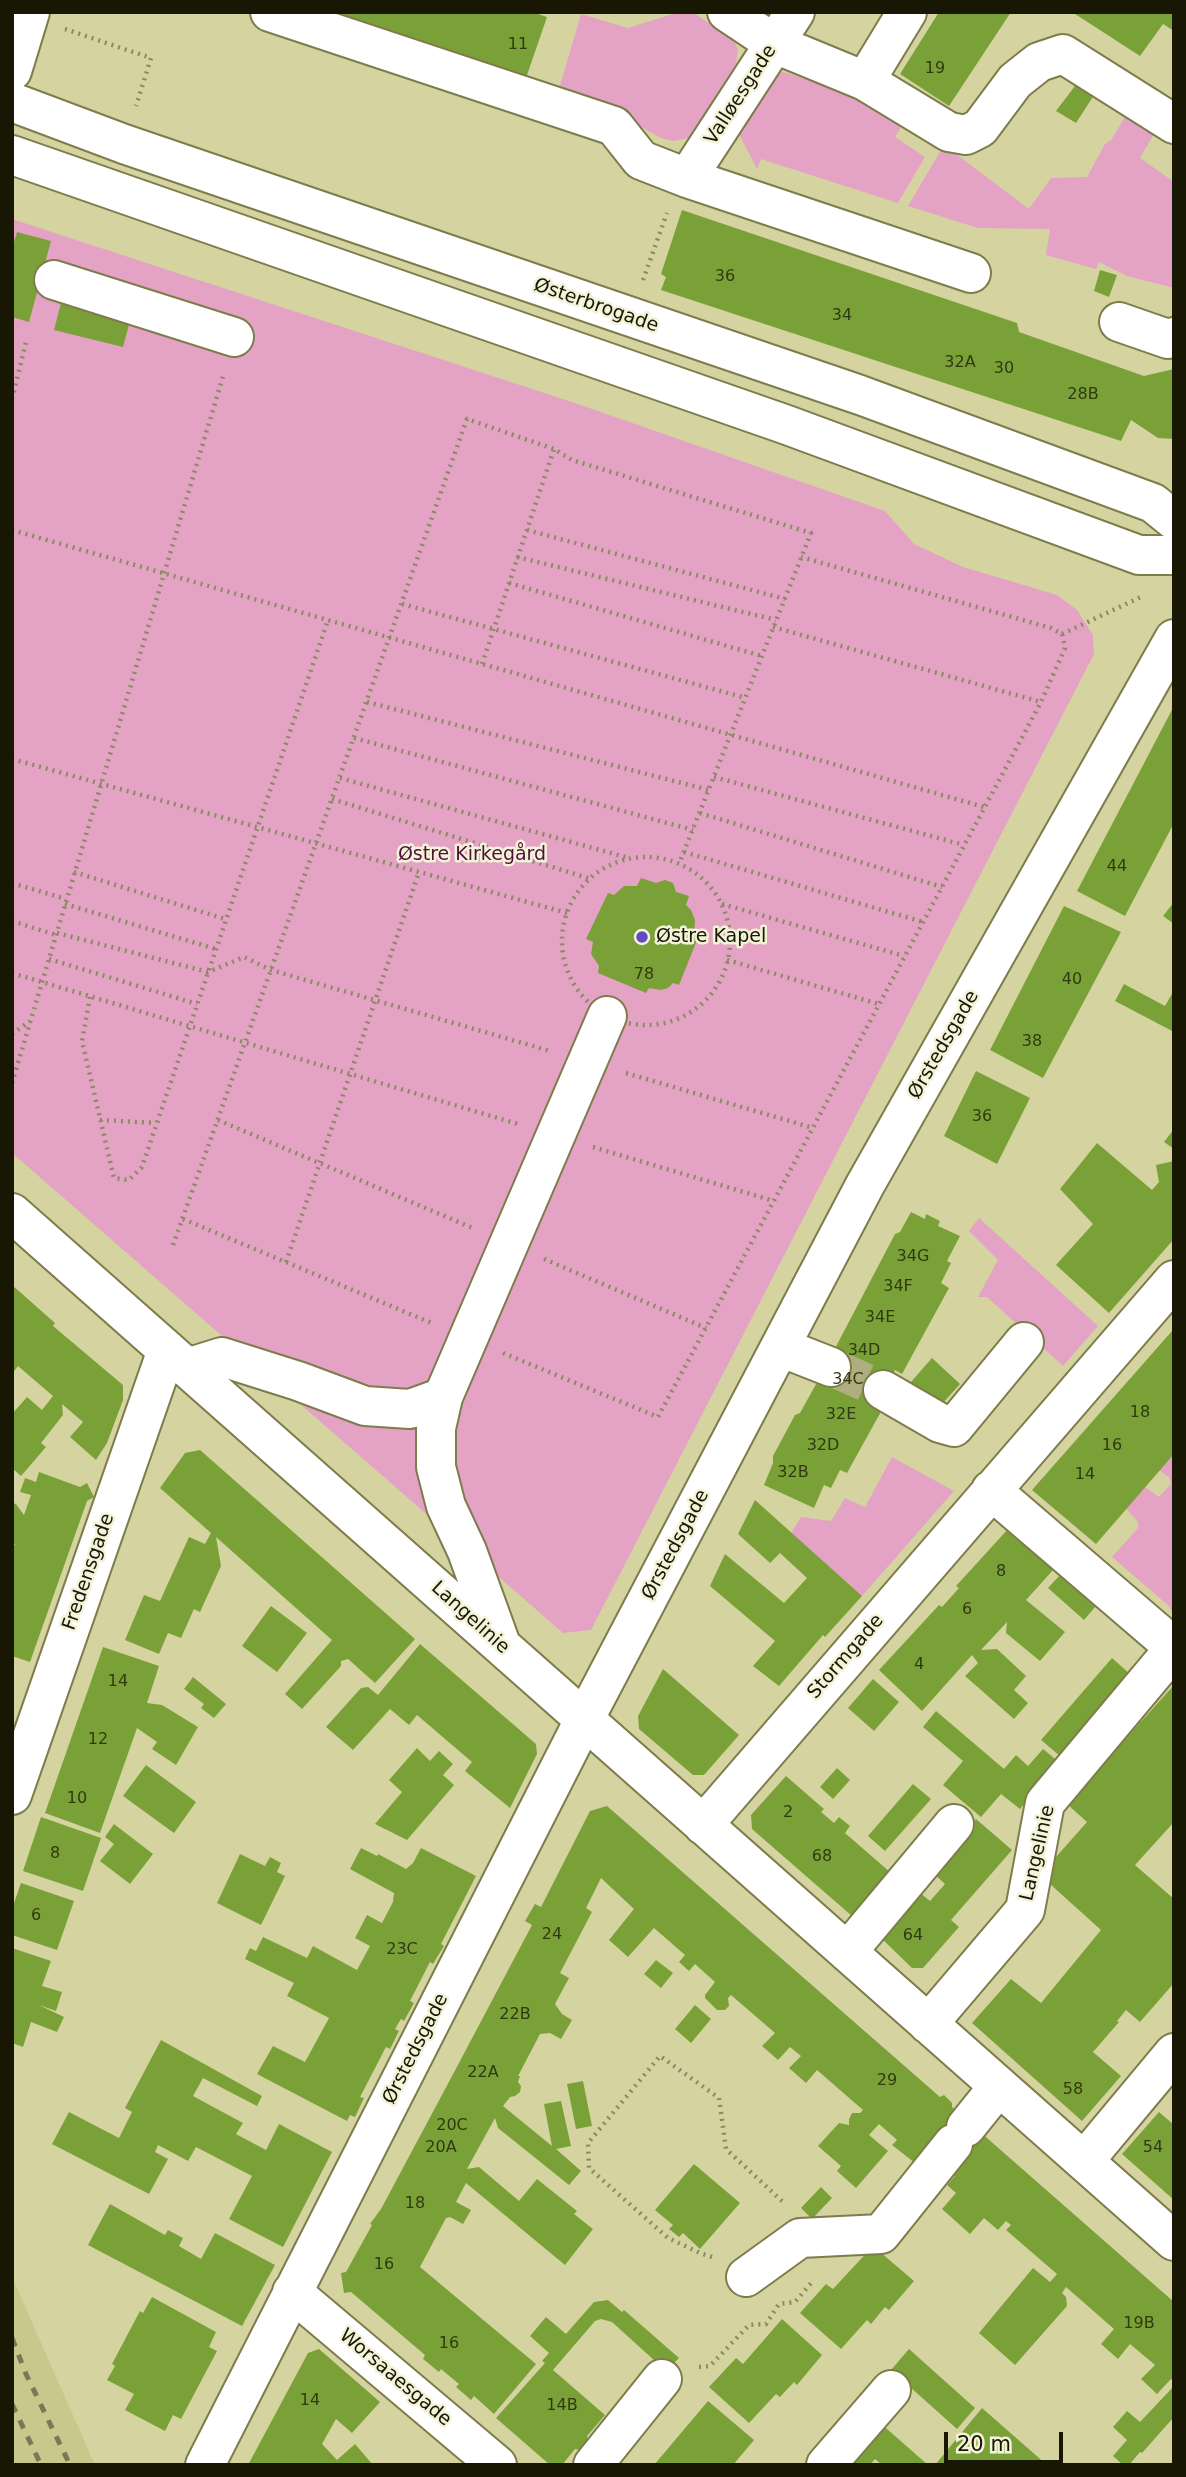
<!DOCTYPE html>
<meta charset="utf-8">
<style>
body{margin:0}
#map{position:relative;width:1186px;height:2477px;overflow:hidden;background:#d5d4a0;font-family:"DejaVu Sans",sans-serif}
canvas{display:block}
.frame{position:absolute;inset:0;border:14px solid #171704;pointer-events:none}
.scale{position:absolute;left:944px;top:2432px;width:119px;height:32px;box-sizing:border-box;border:4px solid #171704;border-top:0;padding-left:9px;font-size:21px;line-height:24px;white-space:nowrap;color:#171704;-webkit-text-stroke:5px #f3f3d9;paint-order:stroke}
</style>
<div id="map">
<canvas width="1186" height="2477"></canvas>
<div class="frame"></div>
<div class="scale">20 m</div>
</div>
<script>
const c = document.querySelector('canvas').getContext('2d');
c.lineJoin = 'round';
function fill(path, color) {
  c.fillStyle = color;
  c.fill(path, 'evenodd');
}
function poly(rows) {
  const path = new Path2D();
  for (const r of rows) {
    if (r.length === 3) {
      path.moveTo(r[0] + r[2], r[1]);
      path.arc(r[0], r[1], r[2], 0, 2 * Math.PI);
      continue;
    }
    path.moveTo(r[0], r[1]);
    for (let i = 2; i < r.length; i += 2) path.lineTo(r[i], r[i + 1]);
  }
  return path;
}
function stroke(path, color, width, dash) {
  c.strokeStyle = color;
  c.lineWidth = width;
  c.lineCap = dash ? 'butt' : 'round';
  c.setLineDash(dash || []);
  c.stroke(path);
}
function label(font, color, halo, rows, align = 'center') {
  c.font = font + ' "DejaVu Sans",sans-serif';
  c.lineWidth = 5;
  c.setLineDash([]);
  c.textBaseline = 'middle';
  c.strokeStyle = halo;
  c.fillStyle = color;
  for (const [text, x, y, turn = 0] of rows) {
    c.save();
    c.translate(x, y);
    c.rotate((+turn || 0) * Math.PI / 180);
    c.textAlign = isNaN(turn) ? turn : align;
    if (halo) c.strokeText(text, 0, 0);
    c.fillText(text, 0, 0);
    c.restore();
  }
}
const built = poly([
 [12,2277,95,2465,12,2465]
]);
const green = poly([
 [679,12,692,12,732,38,738,49,736,64,689,138,673,141,661,138,615,112,559,89,581,14,628,28],
 [783,72,851,94,905,120,895,137,925,157,898,203,761,159,757,169,737,130,771,75],
 [1128,112,1156,130,1140,158,1174,182,1174,288,1127,276,1099,262,1096,269,1046,255,1050,229,978,228,908,206,944,145,1029,209,1051,178,1087,177,1105,144,1111,140],
 [12,219,572,402,885,511,914,544,963,567,1057,595,1077,610,1093,635,1094,654,591,1630,563,1633,12,1153],
 [979,1218,1098,1326,1063,1366,987,1297,978,1297,998,1260,969,1231],
 [1172,1456,1174,1458,1174,1616,1169,1606,1112,1557,1138,1528,1138,1522,1126,1508,1145,1487,1159,1497,1171,1484,1169,1477,1159,1470],
 [892,1457,954,1491,862,1596,791,1533,801,1517,831,1521,845,1498,865,1507]
]);
const building = poly([
 [330,12,532,12,547,17,526,78],
 [939,12,1011,12,949,106,900,74],
 [1072,12,1174,12,1174,31,1163,24,1140,56],
 [1078,82,1096,92,1076,123,1056,111],
 [682,210,1017,323,1019,332,1144,376,1174,369,1174,439,1158,438,1131,420,1121,441,661,290,666,277,661,274],
 [17,232,51,241,29,322,12,317,12,249],
 [1100,270,1117,275,1109,297,1094,291],
 [62,299,131,317,123,347,54,330],
 [1174,706,1174,823,1125,916,1077,891],
 [641,878,656,883,665,880,673,883,676,892,689,896,686,905,691,910,695,920,694,933,699,935,679,985,673,983,668,988,661,990,649,988,646,993,598,973,599,966,591,954,593,942,586,939,608,893,614,895,624,886,637,886],
 [1174,902,1174,924,1163,916],
 [1064,906,1121,932,1043,1078,990,1050],
 [1124,984,1165,1006,1174,990,1174,1032,1115,1001],
 [976,1071,1030,1098,997,1164,944,1136],
 [1174,1129,1174,1149,1164,1142],
 [1097,1143,1152,1190,1159,1182,1156,1165,1174,1161,1174,1239,1109,1313,1056,1265,1093,1224,1060,1189],
 [911,1212,925,1219,926,1214,940,1221,938,1226,960,1236,947,1261,951,1263,941,1283,949,1288,902,1374,895,1370,883,1390,883,1408,847,1473,840,1470,831,1488,824,1485,814,1508,764,1485,773,1463,773,1456,795,1415,800,1413,820,1377,895,1234,900,1232],
 [12,1285,55,1323,53,1326,123,1385,123,1400,107,1443,96,1460,70,1437,83,1422,62,1404,63,1415,41,1443,46,1447,21,1476,12,1468,12,1414,27,1397,42,1410,53,1396,18,1366,12,1374],
 [1172,1331,1174,1333,1174,1454,1096,1544,1032,1490],
 [932,1358,960,1384,943,1403,938,1399,935,1402,911,1382],
 [200,1450,415,1639,375,1683,348,1659,341,1661,341,1666,302,1709,285,1694,332,1640,216,1537,221,1566,200,1612,194,1609,181,1638,168,1633,159,1654,125,1640,144,1595,160,1601,189,1537,205,1544,211,1533,160,1488,185,1453],
 [39,1472,80,1487,87,1483,94,1497,87,1501,30,1662,12,1656,12,1550,15,1544,12,1543,12,1503,16,1504,24,1515,31,1495,20,1492,25,1478,36,1482],
 [755,1500,862,1596,825,1637,823,1635,779,1686,753,1666,775,1641,710,1586,725,1554,784,1603,807,1578,780,1553,770,1563,738,1534],
 [1009,1528,1054,1569,1026,1600,1065,1632,1040,1661,1006,1633,1007,1622,981,1650,997,1649,1026,1676,1014,1690,1028,1703,1014,1719,965,1676,978,1663,972,1655,922,1711,879,1670,939,1605,942,1607,959,1588,956,1586],
 [1060,1575,1096,1606,1084,1620,1048,1588],
 [271,1606,307,1633,277,1672,242,1646],
 [420,1644,536,1744,537,1754,510,1808,465,1771,472,1762,417,1715,409,1725,390,1709,353,1750,326,1727,361,1688,368,1687,378,1695],
 [103,1647,159,1666,147,1703,162,1705,198,1727,176,1765,152,1749,157,1742,137,1728,100,1833,45,1813],
 [1112,1658,1130,1674,1060,1756,1041,1740],
 [663,1669,739,1735,704,1775,693,1775,639,1729,638,1716],
 [193,1677,226,1704,214,1718,201,1708,204,1704,184,1689],
 [873,1679,899,1702,874,1731,848,1708],
 [1174,1685,1174,1822,1135,1865,1174,1899,1174,1983,1140,2022,1126,2010,1117,2021,1119,2022,1093,2052,1121,2076,1082,2121,972,2023,1011,1979,1041,2003,1101,1930,1040,1875,1087,1822,1067,1804],
 [936,1711,1004,1769,1016,1755,1028,1766,1043,1749,1060,1763,1020,1809,1001,1794,981,1817,943,1785,963,1761,923,1727],
 [417,1748,430,1761,439,1751,453,1764,443,1775,454,1785,407,1840,375,1824,402,1792,389,1780],
 [146,1765,196,1802,174,1833,123,1796],
 [837,1768,850,1780,833,1799,820,1787],
 [786,1776,824,1809,821,1812,834,1823,839,1817,850,1826,845,1833,898,1879,860,1923,752,1829,751,1815],
 [913,1784,931,1799,885,1851,868,1836],
 [607,1806,940,2097,944,2095,952,2103,952,2107,979,2131,1174,2302,1174,2382,1171,2379,1157,2394,1141,2379,1155,2365,1130,2344,1118,2359,1101,2344,1114,2329,1066,2287,1062,2293,1066,2297,1067,2306,1015,2365,979,2333,1033,2268,1050,2282,1057,2274,1006,2230,1011,2225,1006,2221,998,2230,984,2218,970,2234,942,2209,956,2193,947,2185,955,2176,946,2169,915,2163,892,2145,897,2140,879,2124,869,2135,888,2151,856,2188,837,2171,841,2166,818,2146,839,2123,849,2125,849,2119,852,2113,860,2113,863,2110,817,2070,806,2083,789,2068,801,2056,790,2047,778,2060,762,2046,775,2033,731,1995,728,1998,729,2006,725,2010,717,2010,705,1998,705,1995,715,1982,695,1964,689,1971,679,1962,685,1955,654,1928,628,1957,609,1940,634,1909,601,1878,586,1908,592,1912,560,1973,569,1978,555,2004,562,2014,572,2020,561,2039,550,2033,540,2034,518,2076,520,2076,518,2082,521,2086,520,2092,515,2096,510,2097,503,2106,552,2146,544,2104,561,2101,571,2146,556,2149,581,2171,569,2185,498,2128,495,2118,467,2169,479,2167,519,2201,537,2179,577,2211,574,2214,593,2229,565,2265,466,2183,456,2202,471,2210,463,2224,450,2217,446,2218,420,2267,536,2364,494,2414,474,2396,471,2400,456,2387,459,2384,441,2369,439,2372,423,2359,425,2355,351,2292,344,2293,341,2273,346,2272,372,2225,370,2224,381,2209,451,2078,532,1925,525,1921,535,1904,541,1907,590,1811],
 [41,1817,101,1838,83,1891,23,1871],
 [976,1819,1012,1850,951,1920,959,1927,923,1968,912,1968,876,1933,914,1888,930,1901,945,1884,931,1871],
 [114,1824,153,1854,130,1884,100,1861,114,1844,105,1837],
 [361,1848,377,1856,378,1854,406,1869,413,1863,421,1848,476,1876,441,1944,444,1946,433,1964,430,1962,410,2001,414,2003,404,2021,401,2019,395,2029,399,2031,390,2049,386,2047,360,2097,364,2098,355,2117,350,2115,347,2121,257,2074,273,2046,305,2062,329,2018,287,1996,294,1983,245,1959,250,1948,256,1951,263,1937,307,1958,313,1946,357,1970,370,1946,355,1938,367,1915,382,1923,393,1902,394,1893,350,1869],
 [240,1854,265,1866,270,1857,281,1863,277,1872,285,1876,261,1925,217,1903],
 [21,1883,74,1901,57,1950,12,1935,12,1909],
 [12,1948,51,1961,42,1986,62,1992,56,2011,39,2005,64,2017,57,2032,31,2022,23,2047,12,2043],
 [656,1960,673,1973,661,1988,644,1974],
 [695,2005,711,2019,691,2043,675,2029],
 [161,2040,262,2096,257,2106,203,2078,193,2096,243,2123,236,2134,266,2150,279,2124,332,2152,283,2247,229,2219,252,2176,196,2147,188,2161,158,2145,155,2152,168,2159,149,2194,52,2144,69,2112,119,2138,132,2112,125,2108],
 [583,2081,592,2126,576,2129,567,2084],
 [1159,2112,1174,2125,1174,2200,1122,2154],
 [694,2164,740,2203,700,2249,683,2233,679,2237,669,2229,673,2225,655,2210],
 [821,2187,832,2198,812,2219,801,2208],
 [110,2204,165,2235,168,2230,183,2238,179,2246,201,2259,215,2233,275,2265,242,2326,88,2245],
 [873,2246,914,2281,889,2310,885,2307,871,2324,867,2320,841,2349,800,2313,826,2284,833,2289],
 [152,2297,216,2332,209,2347,217,2351,181,2419,173,2415,165,2431,125,2410,134,2394,107,2380,115,2366,112,2364,140,2311,143,2313],
 [608,2300,622,2312,624,2310,679,2358,666,2371,612,2322,601,2319,595,2321,553,2370,605,2415,587,2436,588,2442,581,2450,575,2449,562,2465,550,2465,496,2418,545,2363,542,2361,549,2353,530,2336,546,2317,566,2334,594,2302],
 [782,2319,822,2355,797,2385,794,2382,780,2397,776,2394,749,2423,709,2387,736,2358,743,2364],
 [319,2349,380,2402,352,2433,336,2419,322,2444,337,2460,355,2444,373,2465,248,2465,308,2353],
 [909,2349,975,2408,957,2429,891,2370],
 [1174,2386,1174,2417,1142,2453,1140,2452,1129,2465,1123,2465,1113,2456,1127,2440,1113,2427,1127,2411,1140,2422],
 [708,2401,754,2440,733,2465,654,2465],
 [982,2408,1047,2465,935,2465],
 [879,2422,928,2465,882,2465,875,2459,870,2465,852,2465,846,2460]
]);
const minorTunnel = poly([
 [831,1367,883,1390]
]);
const path = poly([
 [65,29,151,58,136,106],
 [643,280,667,213],
 [12,399,26,342],
 [12,530,984,807],
 [527,530,785,599],
 [517,557,776,620],
 [509,583,762,656],
 [402,604,746,698],
 [773,627,1041,702],
 [1062,634,1143,596],
 [482,664,554,449],
 [367,702,709,790],
 [354,738,693,830],
 [12,759,567,913],
 [714,777,964,845],
 [340,778,629,858],
 [332,799,591,879],
 [700,813,942,887],
 [684,852,923,922],
 [646,941,84],
 [74,872,225,919],
 [12,883,66,899],
 [65,904,216,949],
 [722,904,904,956],
 [12,921,56,935],
 [57,933,208,972,244,957,271,970,550,1051],
 [49,959,197,1004],
 [727,960,879,1004],
 [12,973,518,1124],
 [90,997,82,1041,114,1178,129,1180,142,1167,328,620],
 [12,1034,30,1021],
 [626,1073,813,1128],
 [12,1083,224,373],
 [100,1120,156,1123],
 [218,1120,475,1229],
 [593,1147,774,1201],
 [183,1219,434,1324],
 [173,1245,467,419,554,449,572,460,811,533,679,864],
 [544,1259,706,1328],
 [286,1262,419,872],
 [503,1353,658,1417,1041,702,1065,648,1062,634,1051,628,801,557],
 [712,2257,700,2253,668,2238,589,2168,588,2143,660,2056,719,2098,726,2149,784,2203],
 [699,2367,710,2366,749,2325,766,2324,779,2304,795,2302,813,2281]
]);
const minor = poly([
 [270,12,614,126,641,160,687,178,971,273],
 [727,12,775,44,865,81,949,132,966,135,980,128,1015,81,1039,62,1063,54,1174,124],
 [12,71,30,12],
 [865,81,907,12],
 [687,178,795,12],
 [54,280,234,337],
 [1119,322,1168,339,1174,337],
 [12,1213,1174,2241],
 [780,1347,831,1367],
 [187,1368,222,1357,298,1381,365,1406,410,1409,443,1397],
 [883,1390,940,1423,954,1427,1024,1342],
 [991,1490,1174,1647],
 [500,1642,467,1551,446,1506,436,1467,436,1428,443,1397,607,1016],
 [12,1795,167,1350],
 [703,1825,1174,1280],
 [847,1952,954,1824],
 [928,2024,1025,1910,1045,1803,1174,1649],
 [966,2127,999,2086],
 [1084,2161,1174,2053],
 [746,2277,800,2238,881,2234,953,2144],
 [292,2292,497,2465],
 [205,2465,584,1720,865,1185,1174,639],
 [593,2465,662,2379],
 [826,2465,891,2390]
]);
const major = poly([
 [12,102,124,144,860,395,1153,503,1174,520],
 [12,155,787,425,1139,555,1174,555]
]);
const rail = poly([
 [12,2338,26,2374,70,2465],
 [12,2404,41,2465]
]);
const markers = [
 [642,937,7,"#634bc4"]
];
const numberNames = [
 ["11",518,45],
 ["19",935,69],
 ["36",725,277],
 ["34",842,316],
 ["32A",960,363],
 ["30",1004,369],
 ["28B",1083,395],
 ["44",1117,867],
 ["78",644,975],
 ["40",1072,980],
 ["38",1032,1042],
 ["36",982,1117],
 ["34G",913,1257],
 ["34F",898,1287],
 ["34E",880,1318],
 ["34D",864,1351],
 ["34C",848,1380],
 ["18",1140,1413],
 ["32E",841,1415],
 ["32D",823,1446],
 ["16",1112,1446],
 ["32B",793,1473],
 ["14",1085,1475],
 ["8",1001,1572],
 ["6",967,1610],
 ["4",919,1665],
 ["14",118,1682],
 ["12",98,1740],
 ["10",77,1799],
 ["2",788,1813],
 ["8",55,1854],
 ["68",822,1857],
 ["6",36,1916],
 ["24",552,1935],
 ["64",913,1936],
 ["23C",402,1950],
 ["22B",515,2015],
 ["22A",483,2073],
 ["29",887,2081],
 ["58",1073,2090],
 ["20C",452,2126],
 ["20A",441,2148],
 ["54",1153,2148],
 ["18",415,2204],
 ["16",384,2265],
 ["19B",1139,2324],
 ["16",449,2344],
 ["14",310,2401],
 ["14B",562,2406]
];
const streetNames = [
 ["Valløesgade",741,95,-57],
 ["Østerbrogade",596,306,19],
 ["Ørstedsgade",944,1045,-60],
 ["Ørstedsgade",676,1545,-62],
 ["Fredensgade",89,1572,-71],
 ["Langelinie",470,1618,42],
 ["Stormgade",846,1657,-49],
 ["Langelinie",1038,1853,-77],
 ["Ørstedsgade",416,2049,-63],
 ["Worsaaesgade",395,2378,40]
];
const parkNames = [
 ["Østre Kirkegård",472,855]
];
const poiNames = [
 ["Østre Kapel",656,937]
];
fill(built, '#c9c88c');
fill(green, '#e4a2c4');
fill(building, '#7aa137');
stroke(minorTunnel, '#afae81', 38, [38, 19]);
stroke(minor, '#7e7c4b', 42);
stroke(major, '#7e7c4b', 42);
stroke(path, '#8b8a63', 4.5, [2, 5]);
stroke(minor, '#fff', 38);
stroke(major, '#fff', 38);
stroke(rail, '#797955', 5, [9, 9]);
for (const [x, y, r, color] of markers) {
  const dot = new Path2D();
  dot.arc(x, y, r, 0, 2 * Math.PI);
  c.fillStyle = color;
  c.fill(dot);
  stroke(dot, '#f3f3d9', 2.5);
}
label('16px', '#303a11', null, numberNames);
label('19px', '#171704', '#f3f3d9', streetNames);
label('19px', '#501138', '#f3f3d9', parkNames);
label('19px', '#171704', '#f3f3d9', poiNames, 'left');
</script>
